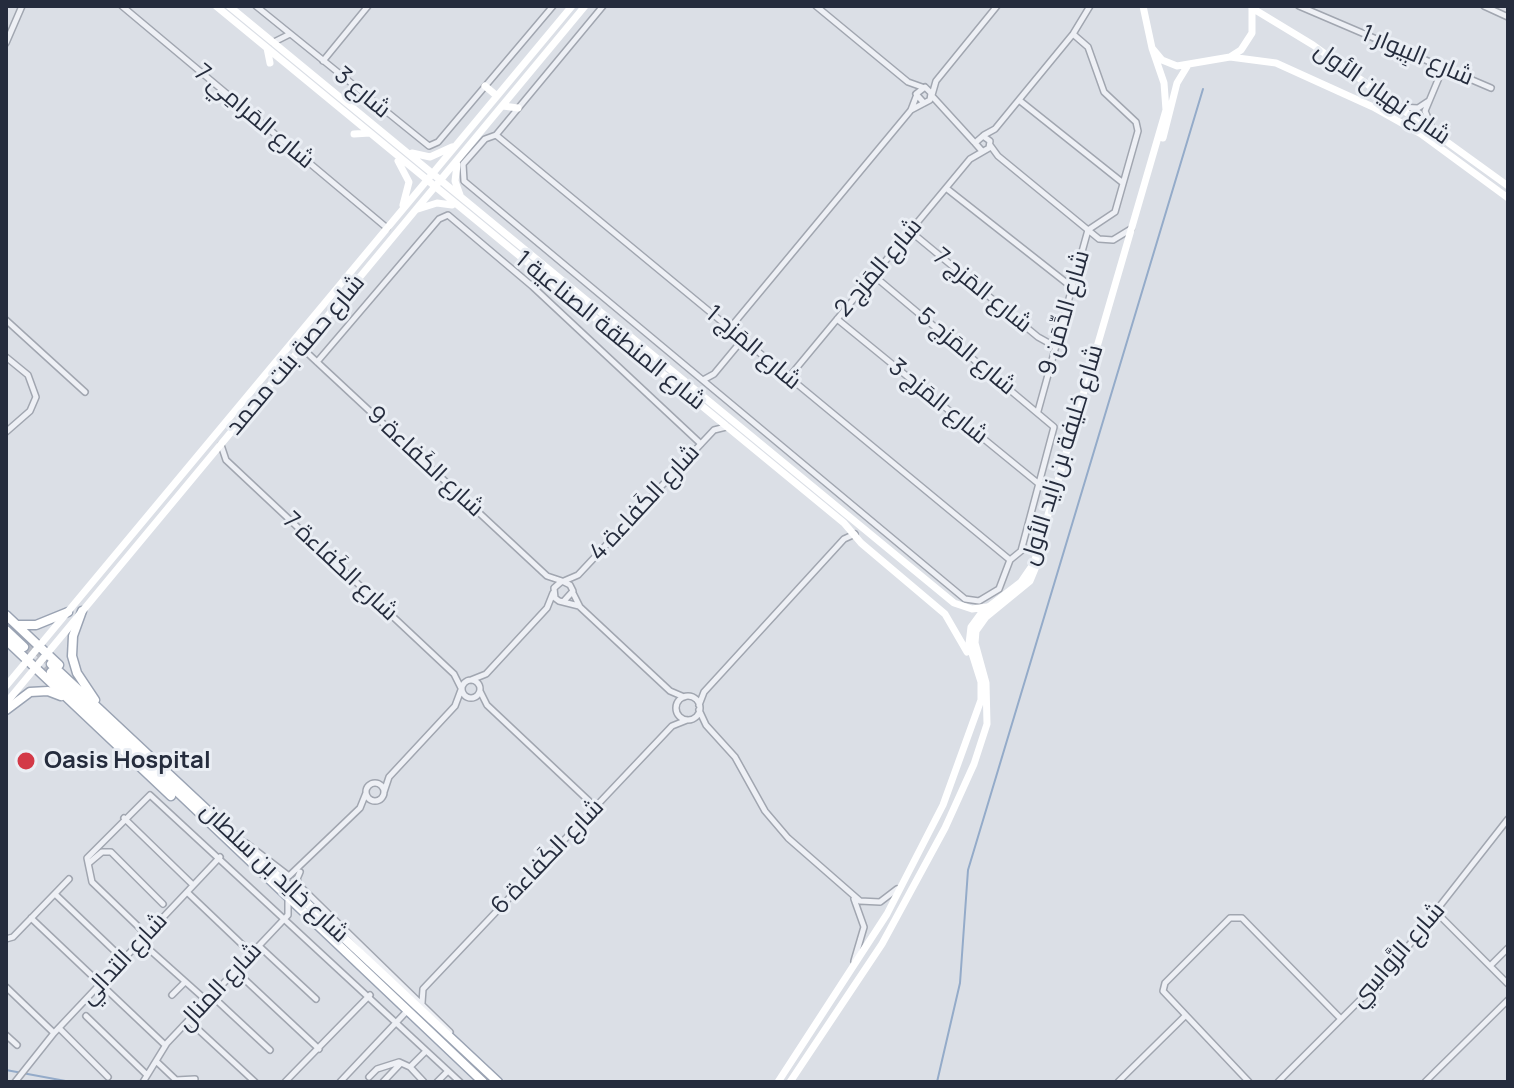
<!DOCTYPE html>
<meta charset="utf-8">
<style>
body{margin:0}
#map{position:relative;width:1514px;height:1088px;overflow:hidden;background:#dbdfe6;font-family:Manrope,sans-serif}
canvas{display:block}
.frame{position:absolute;inset:0;border:8px solid #252c3d;pointer-events:none}
</style>
<div id="map">
<canvas width="1514" height="1088"></canvas>
<div class="frame"></div>
</div>
<script>
const c = document.querySelector('canvas').getContext('2d');
c.lineJoin = 'round';
function poly(rows) {
  const path = new Path2D();
  for (const r of rows) {
    if (r.length === 3) {
      path.moveTo(r[0] + r[2], r[1]);
      path.arc(r[0], r[1], r[2], 0, 2 * Math.PI);
      continue;
    }
    path.moveTo(r[0], r[1]);
    for (let i = 2; i < r.length; i += 2) path.lineTo(r[i], r[i + 1]);
  }
  return path;
}
function stroke(path, color, width, dash) {
  c.strokeStyle = color;
  c.lineWidth = width;
  c.lineCap = dash ? 'butt' : 'round';
  c.setLineDash(dash || []);
  c.stroke(path);
}
function label(font, color, halo, rows, align = 'center') {
  c.font = font + ' Manrope,Cairo,sans-serif';
  c.lineWidth = 6;
  c.setLineDash([]);
  c.textBaseline = 'middle';
  c.strokeStyle = halo;
  c.fillStyle = color;
  for (const [text, x, y, turn = 0] of rows) {
    c.save();
    c.translate(x, y);
    c.rotate((+turn || 0) * Math.PI / 180);
    c.textAlign = isNaN(turn) ? turn : align;
    if (halo) c.strokeText(text, 0, 0);
    c.fillText(text, 0, 0);
    c.restore();
  }
}
const stream = poly([
 [6,1070,71,1082],
 [937,1082,960,983,968,870,1203,89]
]);
const primaryTunnel = poly([
 [28,642,47,661],
 [28,650,48,669]
]);
const street = poly([
 [122,6,387,228],
 [256,6,429,146,438,142,553,6],
 [603,6,496,135,485,139,463,164,464,181,965,599,979,601,999,589,1010,560,1021,551,1054,427,873,275],
 [816,6,908,82,922,87],
 [1299,6,1491,88],
 [1484,6,1508,17],
 [274,42,290,34],
 [6,43,22,6],
 [323,61,368,6],
 [932,95,936,81,997,6],
 [932,96,974,142],
 [1019,100,1123,183],
 [1399,107,1418,108,1427,102],
 [911,110,930,100,931,93,925,87,916,94,924,103],
 [1433,130,1425,111,1443,68],
 [496,135,1010,560],
 [984,135,995,129,1073,34,1090,6],
 [990,145,998,156,1099,239,1113,240,1131,229],
 [946,188,1073,288],
 [910,231,1038,337,1056,347],
 [837,319,1039,484],
 [6,320,85,392],
 [730,328,911,110,916,97],
 [302,348,547,576,562,581],
 [6,357,28,375,36,397,30,411,6,432],
 [317,362,439,219,448,215,532,286,701,444],
 [789,377,970,159,989,148,990,141,983,136,975,143,982,151],
 [703,380,714,374,743,339],
 [1038,411,1088,230,1115,212,1138,131,1136,122,1104,92,1088,47,1073,34],
 [221,445,226,460,454,674,461,688],
 [564,581,578,575,714,430,726,427],
 [573,593,580,607,670,691,684,697],
 [564,601,573,591,570,585,562,581,554,588,555,598,559,601,579,606],
 [471,689,9],
 [471,680,486,674,547,608,553,593],
 [480,691,487,705,589,801],
 [688,708,12],
 [699,705,704,692,844,539,855,534],
 [699,710,706,725,735,757,765,811,788,838,860,901,880,902,897,889],
 [375,792,9],
 [384,792,389,777,455,706,461,690],
 [124,818,193,885],
 [246,843,289,876,360,808,366,793],
 [89,863,102,852,111,852,163,904],
 [300,872,297,879,300,886,450,1032],
 [187,892,252,954],
 [55,894,124,960],
 [1436,912,1508,984],
 [31,918,165,1045],
 [147,935,92,882,87,858,150,795,460,1082],
 [6,939,13,937,69,879],
 [141,942,207,1001],
 [259,946,316,999],
 [854,961,864,927,854,899],
 [1490,966,1508,948],
 [241,976,319,1049],
 [6,987,54,1033],
 [172,995,185,982],
 [212,996,270,1050],
 [422,1003,423,989,672,726,687,720],
 [86,1016,147,1075],
 [189,1021,255,1082],
 [59,1028,108,1077],
 [6,1035,17,1045],
 [156,1061,176,1080,195,1079],
 [410,1067,426,1051],
 [369,1077,377,1069,399,1062,410,1067,424,1082],
 [15,1082,54,1033,220,857],
 [143,1082,167,1043,288,915,288,898],
 [285,1082,370,995],
 [340,1082,407,1011],
 [383,1082,401,1063],
 [437,1082,448,1071],
 [1118,1082,1185,1016],
 [1249,1082,1163,991,1165,983,1230,918,1242,918,1341,1019],
 [1278,1082,1388,972,1508,819],
 [1425,1082,1508,1000]
]);
const secondary = poly([
 [216,6,844,523,861,543,945,614,967,652],
 [229,6,954,603,972,609,987,607],
 [1143,6,1152,48,1162,60,1177,66,1230,57,1241,50,1252,33,1252,6],
 [1252,8,1313,45,1508,186],
 [267,48,270,63],
 [1230,57,1276,63,1373,107,1421,134,1508,198],
 [485,86,497,96],
 [503,106,518,108],
 [354,134,370,133],
 [1163,138,1177,83,1188,65],
 [412,153,430,157,452,147],
 [398,161,409,182,403,205],
 [457,165,455,181,460,195],
 [418,209,437,203,452,205],
 [6,686,572,6],
 [6,703,585,6],
 [778,1082,887,914,943,805,981,700,981,682,969,644,971,627,982,612,1021,582,1034,563,1166,110,1164,83,1152,48],
 [790,1082,882,944,945,828,974,764,987,724,986,683,975,643,976,631,986,617,1030,581,1040,557]
]);
const primary = poly([
 [82,611,73,636,72,656,77,673,95,700],
 [6,615,59,665],
 [17,625,36,625,68,612],
 [6,630,24,647],
 [6,640,171,796],
 [51,664,498,1082],
 [51,672,483,1082],
 [6,710,30,692,48,691,61,696]
]);
const markers = [
 [26,761,10,"#d33947"]
];
const streetNames = [
 ["شارع البِيوار 1",1417,56,23],
 ["شارع 3",362,93,40],
 ["شارع نهيان الأول",1382,94,35],
 ["شارع المَرامِي 7",254,117,40],
 ["شارع المَزج 2",879,268,-50],
 ["شارع المَزج 7",982,291,39],
 ["شارع الدِّمَن 9",1065,313,-74],
 ["شارع المنطقة الصناعية 1",610,331,39],
 ["شارع المَزج 1",753,348,40],
 ["شارع المَزج 5",966,352,40],
 ["شارع حصة بنت محمد",296,355,-50],
 ["شارع المَزج 3",938,402,39],
 ["شارع خليفة بن زايد الأول",1063,455,-73],
 ["شارع الكَفاءة 9",425,462,43],
 ["شارع الكَفاءة 4",645,503,-47],
 ["شارع الكَفاءة 7",340,567,43],
 ["شارع الكَفاءة 6",548,857,-46],
 ["شارع خالِد بن سلطان",274,873,43],
 ["شارع الرَّواسِي",1398,955,-49],
 ["شارع التدالي",124,959,-47],
 ["شارع المنال",220,987,-47]
];
const poiNames = [
 ["Oasis Hospital",44,761]
];
stroke(stream, '#94abc9', 2);
stroke(primaryTunnel, '#b7bbc4', 8, [8, 4]);
stroke(street, '#a1a6b0', 8);
stroke(primary, '#9aa3b3', 11);
stroke(street, '#eef0f5', 5);
stroke(secondary, '#fff', 7);
stroke(primary, '#fff', 8);
for (const [x, y, r, color] of markers) {
  const dot = new Path2D();
  dot.arc(x, y, r, 0, 2 * Math.PI);
  c.fillStyle = color;
  c.fill(dot);
  stroke(dot, '#eaeef4', 3);
}
label('24px', '#252c3d', '#eaeef4', streetNames);
label('bold 24px', '#252c3d', '#eaeef4', poiNames, 'left');
</script>
